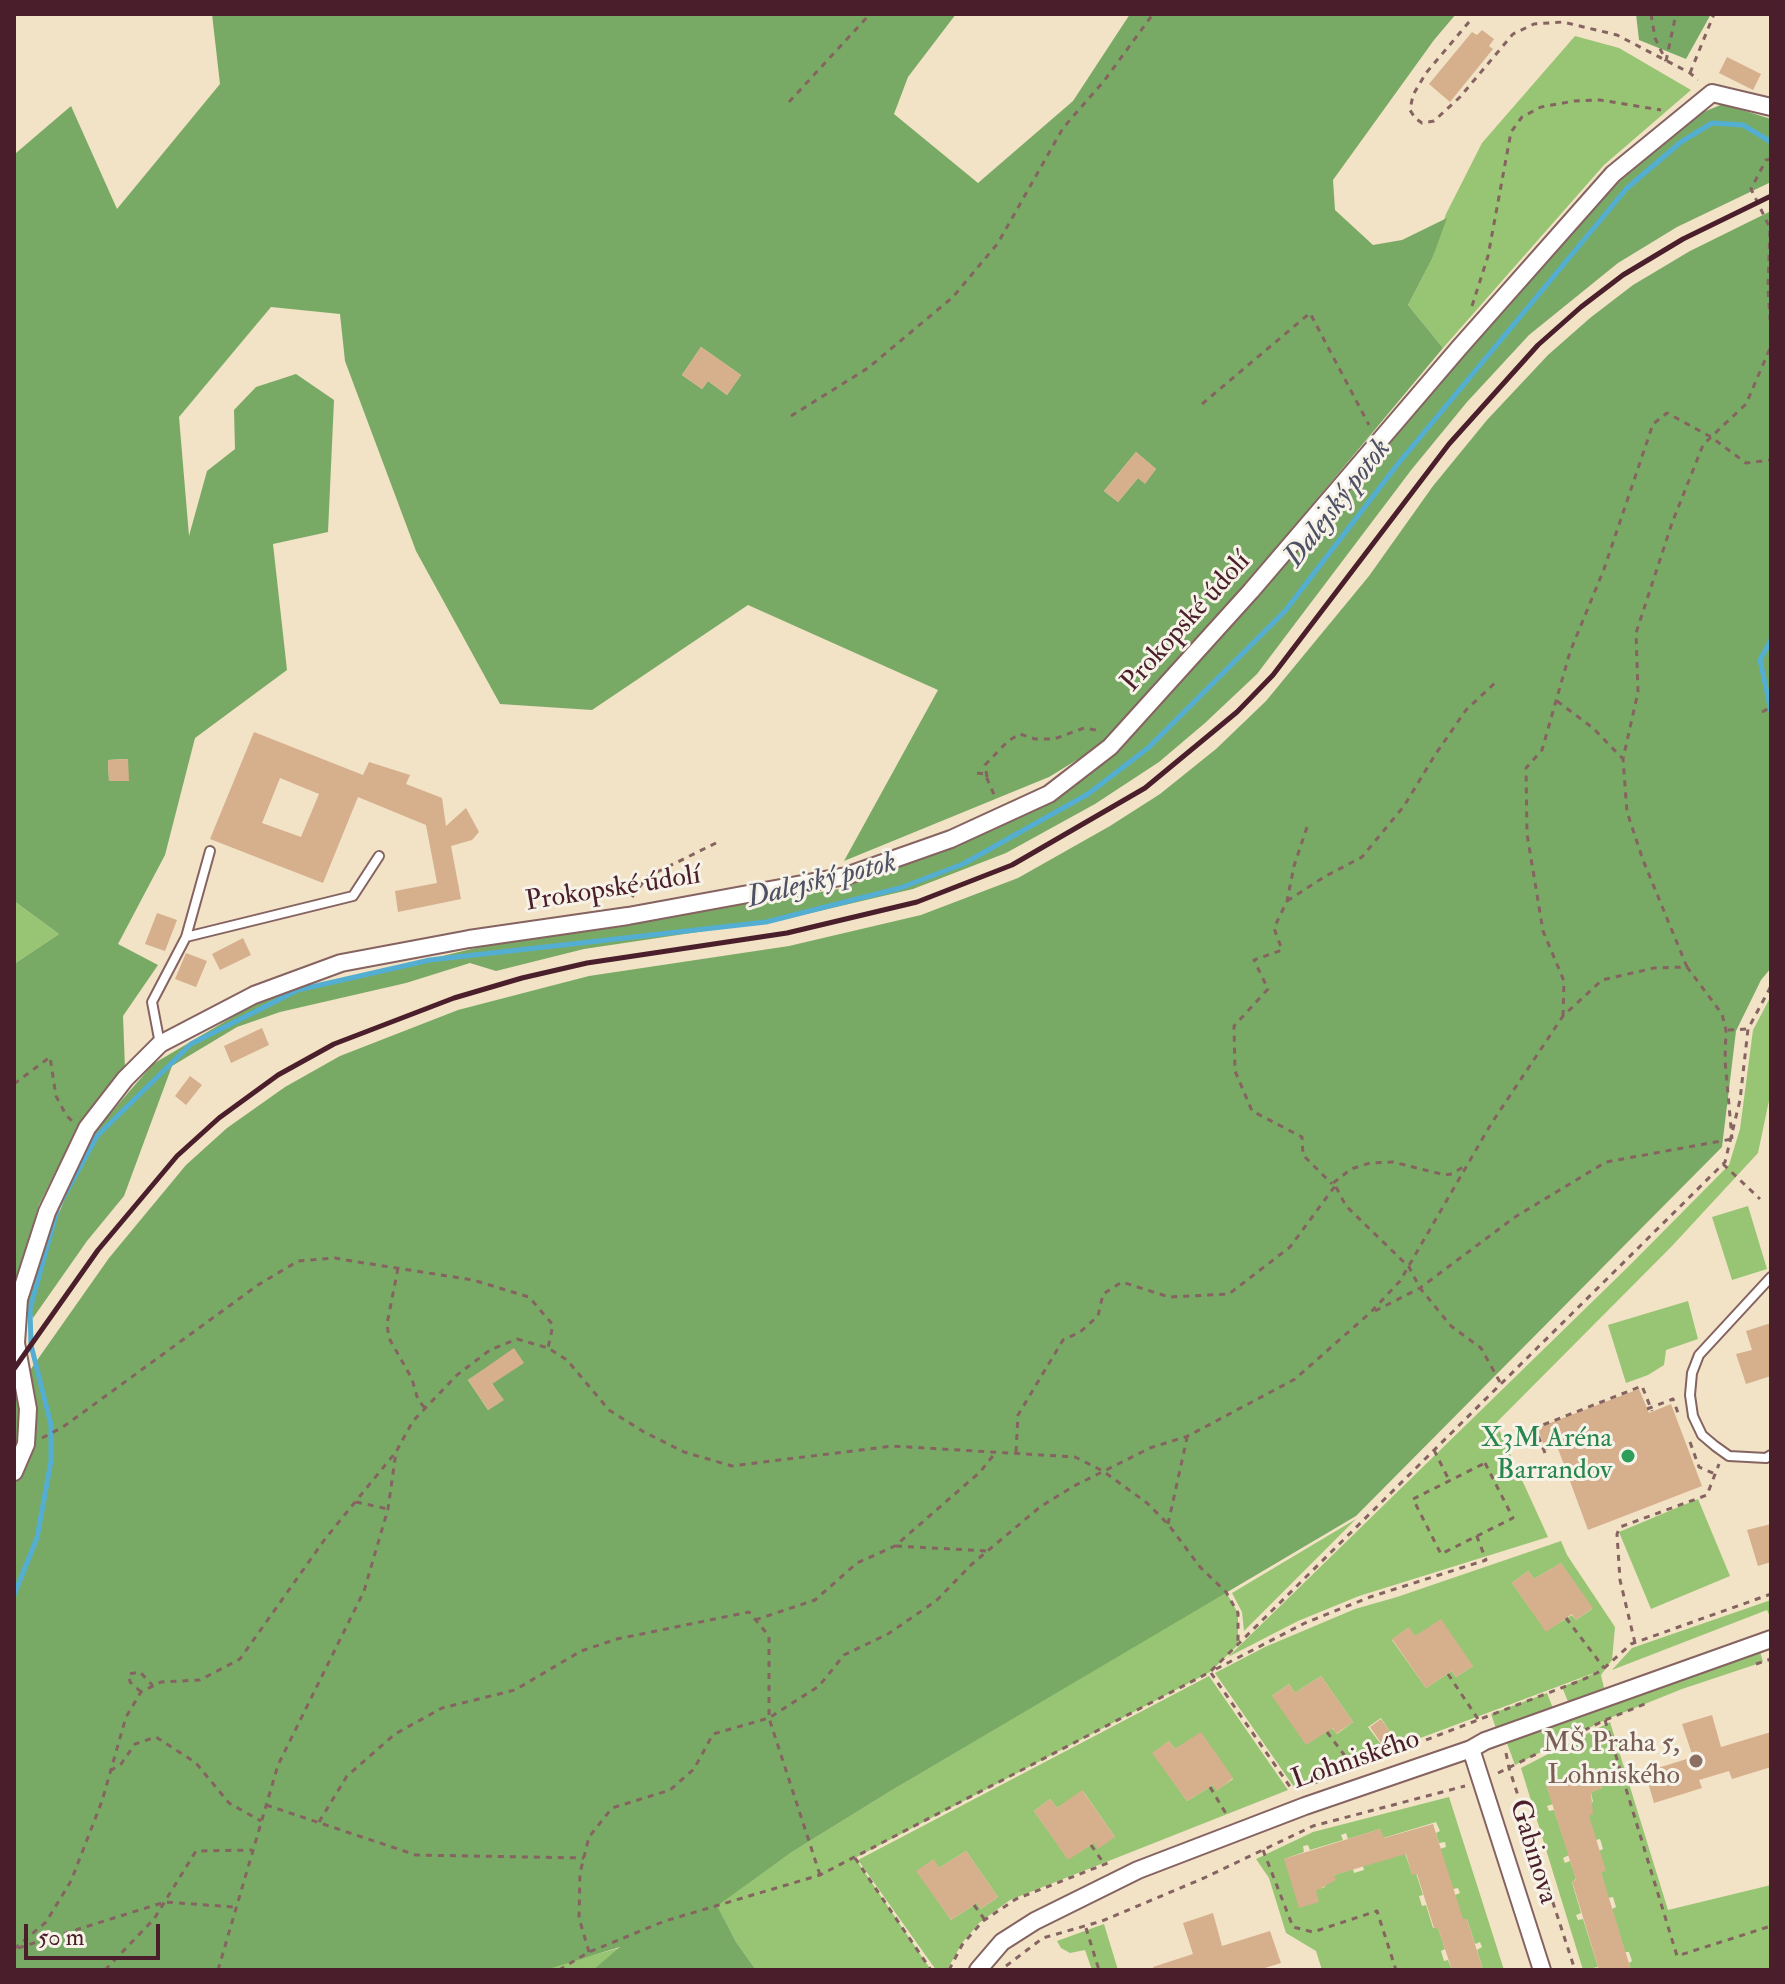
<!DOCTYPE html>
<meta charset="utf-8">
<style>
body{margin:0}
#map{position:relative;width:1785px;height:1984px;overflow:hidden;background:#f2e2c6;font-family:"IM FELL Double Pica",serif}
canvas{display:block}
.frame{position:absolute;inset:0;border:16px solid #4a1f2b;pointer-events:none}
.scale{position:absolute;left:24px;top:1924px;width:136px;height:36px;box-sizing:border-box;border:4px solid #4a1f2b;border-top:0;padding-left:10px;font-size:24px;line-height:28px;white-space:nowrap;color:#4a1f2b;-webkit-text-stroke:6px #f7f3e8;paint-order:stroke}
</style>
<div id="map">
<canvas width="1785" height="1984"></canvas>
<div class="frame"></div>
<div class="scale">50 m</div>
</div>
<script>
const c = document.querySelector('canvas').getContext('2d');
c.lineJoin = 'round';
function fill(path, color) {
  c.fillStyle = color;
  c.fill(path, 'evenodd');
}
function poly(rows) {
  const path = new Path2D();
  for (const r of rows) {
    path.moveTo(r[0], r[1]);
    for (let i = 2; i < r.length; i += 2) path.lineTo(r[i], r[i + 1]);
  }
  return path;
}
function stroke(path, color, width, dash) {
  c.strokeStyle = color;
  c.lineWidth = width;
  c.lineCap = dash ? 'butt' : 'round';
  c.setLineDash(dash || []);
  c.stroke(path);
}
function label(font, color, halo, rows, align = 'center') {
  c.font = font + ' "IM FELL Double Pica",serif';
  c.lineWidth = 6;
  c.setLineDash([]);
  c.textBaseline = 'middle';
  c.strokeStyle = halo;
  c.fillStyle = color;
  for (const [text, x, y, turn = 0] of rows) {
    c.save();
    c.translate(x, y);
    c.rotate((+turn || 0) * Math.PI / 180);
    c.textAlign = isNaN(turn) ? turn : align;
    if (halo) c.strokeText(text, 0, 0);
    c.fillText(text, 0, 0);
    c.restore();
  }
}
const green = poly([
 [1575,36,1619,48,1691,90,1604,165,1443,348,1408,305,1432,259,1446,214,1482,143],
 [14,901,59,934,14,964],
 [1771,996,1771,1091,1758,1153,1672,1246,1496,1423,1548,1537,1359,1596,1298,1621,1228,1657,1631,1264,1729,1165,1740,1129,1753,1030],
 [1748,1206,1767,1269,1732,1280,1712,1217],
 [1688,1301,1698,1339,1666,1350,1664,1365,1648,1375,1626,1383,1608,1325],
 [1698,1499,1730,1576,1651,1609,1619,1532],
 [1356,1519,1244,1631,1242,1612,1232,1593],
 [1561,1541,1567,1555,1615,1627,1612,1660,1601,1675,1604,1688,1569,1704,1562,1687,1602,1670,1399,1746,1381,1718,1368,1727,1386,1751,1294,1787,1215,1673,1265,1647,1355,1609,1397,1597],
 [1561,1563,1592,1609,1576,1620,1572,1615,1546,1631,1512,1583,1528,1571,1534,1579],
 [1408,1628,1415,1636,1424,1631,1473,1666,1456,1677,1452,1671,1426,1688,1392,1640],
 [1321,1676,1353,1722,1337,1734,1332,1728,1272,1696,1289,1684,1295,1693],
 [1226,1592,1238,1613,1238,1645,1210,1672,855,1858,931,1970,756,1970,736,1942,716,1906,792,1852,889,1792],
 [1771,1600,1771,1619,1767,1610,1612,1670,1632,1648],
 [1758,1644,1763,1662,1682,1689,1605,1720,1515,1765,1504,1735,1499,1737,1491,1714,1547,1693,1556,1716],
 [1209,1676,1288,1790,1010,1900,979,1923,962,1943,947,1970,936,1970,858,1860],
 [1201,1733,1233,1779,1217,1790,1213,1785,1187,1801,1153,1753,1169,1741,1175,1749],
 [1083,1791,1115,1837,1094,1843,1068,1859,1034,1811,1050,1799,1057,1808],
 [966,1851,998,1897,981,1909,977,1903,951,1920,917,1871,933,1860,939,1868],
 [1610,1722,1668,1910,1771,1885,1771,1970,1631,1970,1629,1963,1632,1961,1629,1952,1625,1952,1612,1909,1616,1907,1613,1897,1608,1898,1601,1872,1605,1870,1599,1851,1603,1849,1600,1839,1596,1840,1588,1816,1589,1803,1593,1802,1591,1792,1602,1788,1595,1768,1546,1784,1553,1804,1547,1806,1549,1811,1554,1810,1569,1855,1563,1858,1565,1863,1570,1861,1576,1879,1572,1882,1581,1913,1576,1915,1578,1920,1583,1919,1598,1967,1583,1970,1521,1768],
 [1449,1797,1504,1970,1483,1970,1477,1950,1482,1947,1480,1942,1475,1944,1467,1919,1462,1919,1455,1895,1460,1893,1458,1888,1453,1889,1440,1849,1446,1847,1445,1842,1439,1843,1436,1833,1440,1831,1436,1822,1383,1838,1380,1829,1348,1839,1346,1833,1341,1835,1343,1840,1310,1850,1308,1845,1303,1846,1304,1852,1284,1859,1315,1890,1325,1887,1324,1883,1335,1880,1334,1875,1353,1869,1354,1873,1364,1870,1363,1866,1405,1853,1412,1874,1416,1873,1423,1895,1419,1896,1422,1906,1426,1905,1433,1928,1438,1928,1445,1949,1441,1951,1444,1961,1448,1960,1452,1970,1322,1970,1316,1951,1286,1933,1269,1878,1256,1859,1313,1832],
 [1104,1924,1118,1970,1092,1970,1085,1950,1070,1953,1061,1948,1057,1941],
 [623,1947,593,1970,545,1970,553,1966]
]);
const forest = poly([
 [212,14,956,14,908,77,894,114,978,183,1073,101,1130,14,1456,14,1434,40,1333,180,1335,210,1373,245,1402,240,1447,218,1432,259,1408,305,1443,348,1256,572,1098,747,1049,777,844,861,938,690,748,605,592,710,500,704,416,551,345,361,340,314,271,307,179,417,189,536,207,471,235,449,234,410,256,387,296,374,334,400,328,532,273,544,287,670,195,738,165,855,118,944,158,965,123,1016,125,1069,78,1127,39,1205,14,1289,14,964,59,934,14,901,14,152,16,153,71,106,117,209,220,84],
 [701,347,741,375,727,395,708,381,702,389,682,375],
 [1136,452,1156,469,1145,483,1138,478,1118,502,1104,491],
 [127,759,128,781,109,781,108,760],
 [1636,14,1711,14,1686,59,1639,40],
 [1723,104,1771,119,1771,182,1677,227,1618,263,1529,335,1467,402,1412,469,1257,674,1205,723,1159,762,1095,804,1006,853,913,889,785,919,584,949,496,971,470,963,406,983,280,1012,237,1027,172,1066,124,1196,87,1241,33,1318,25,1296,90,1137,153,1064,263,999,484,946,839,889,955,844,1051,803,1128,740,1239,618,1523,284,1621,180,1701,113],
 [1771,211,1771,968,1761,980,1736,1031,1722,1147,1356,1516,889,1792,792,1852,717,1906,736,1942,756,1970,593,1970,620,1947,545,1970,14,1970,14,1393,109,1258,186,1165,227,1128,285,1087,340,1056,458,1010,589,976,789,946,921,915,1018,878,1110,826,1160,794,1216,749,1266,701,1369,576,1433,486,1487,420,1548,355,1590,318,1633,285,1690,251],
 [483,1370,503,1400,488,1410,468,1380]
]);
const stream = poly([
 [1771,640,1760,660,1771,711],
 [14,1595,37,1538,51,1461,51,1425,31,1345,30,1309,58,1207,97,1136,191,1044,298,990,430,960,766,922,900,888,963,864,1088,794,1148,748,1285,611,1397,465,1627,188,1681,142,1712,123,1743,125,1771,142]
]);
const building = poly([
 [1482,30,1494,39,1489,46,1493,49,1450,102,1429,84,1472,32,1477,35],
 [1727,57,1761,74,1753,90,1719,73],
 [701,347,741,375,727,395,708,381,702,389,682,375],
 [1136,452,1156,469,1145,484,1138,478,1118,502,1104,491],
 [254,732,363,775,369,762,410,775,406,784,442,798,446,826,466,808,479,832,472,840,451,846,461,899,398,912,395,891,437,883,426,825,358,797,323,883,210,839],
 [280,778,319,794,301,837,262,823],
 [128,759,129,781,109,781,108,760],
 [157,913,177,920,165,951,145,944],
 [243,938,251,955,220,970,212,954],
 [186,953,207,961,196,987,175,979],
 [262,1028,269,1045,231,1063,224,1046],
 [190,1076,202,1085,186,1105,175,1096],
 [1771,1323,1771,1376,1746,1384,1736,1354,1752,1350,1746,1331],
 [514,1348,524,1363,492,1384,504,1400,488,1410,468,1380],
 [1639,1389,1649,1413,1671,1404,1702,1486,1588,1530,1557,1446,1546,1450,1537,1428],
 [1771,1524,1771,1562,1758,1566,1747,1530],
 [1561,1563,1593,1608,1576,1620,1572,1614,1546,1632,1512,1583,1528,1571,1534,1579],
 [1441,1619,1473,1666,1456,1677,1452,1671,1426,1688,1392,1639,1409,1627,1415,1636],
 [1321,1676,1353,1722,1336,1734,1333,1728,1306,1745,1272,1696,1289,1684,1295,1693],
 [1712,1715,1721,1747,1771,1732,1771,1767,1732,1779,1729,1771,1699,1780,1702,1788,1654,1803,1645,1772,1693,1757,1682,1724],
 [1381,1719,1392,1735,1381,1743,1370,1727],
 [1201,1732,1233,1778,1217,1791,1213,1785,1187,1801,1152,1753,1169,1741,1175,1749],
 [1596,1769,1602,1788,1591,1792,1593,1814,1589,1816,1606,1871,1601,1872,1631,1970,1599,1970,1572,1881,1576,1880,1546,1784],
 [1082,1790,1115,1837,1098,1849,1094,1843,1068,1860,1034,1811,1050,1799,1057,1808],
 [1433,1824,1463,1919,1467,1919,1483,1970,1452,1970,1438,1928,1434,1928,1417,1874,1412,1875,1406,1854,1334,1875,1336,1880,1316,1891,1319,1902,1299,1908,1284,1859,1380,1829,1384,1838],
 [966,1851,998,1897,981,1909,977,1903,951,1920,916,1871,934,1859,939,1868],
 [1213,1913,1222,1946,1270,1931,1281,1963,1258,1970,1154,1970,1153,1967,1193,1954,1183,1923]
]);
const path = poly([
 [1651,14,1655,38,1666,61],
 [1469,22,1426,73,1413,95,1410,110,1415,118,1422,123,1434,121,1460,97,1513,34,1534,24,1563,22,1617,35,1690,73,1698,80],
 [1666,61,1676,14],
 [1690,73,1714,14],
 [789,102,870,14],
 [1771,159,1766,160,1751,189,1770,228,1768,288,1771,333],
 [1472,306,1488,256,1511,132,1522,117,1541,107,1574,101,1600,100,1661,110],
 [1202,404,1310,313,1369,425],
 [791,416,868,368,953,297,998,243,1063,128,1104,81,1153,14],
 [1557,701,1593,728,1623,759],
 [1762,712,1771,707],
 [977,773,985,774,996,799],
 [987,777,985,765,1008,741,1020,734,1035,739,1054,739,1084,728,1102,731],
 [1307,827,1294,866,1287,901,1274,928,1282,950,1254,960,1268,989,1234,1026,1235,1071,1252,1111,1302,1137,1303,1155,1332,1184],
 [632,897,647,877,716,843],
 [1287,901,1324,877,1362,857,1404,806,1435,755,1466,710,1497,681],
 [1687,967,1643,860,1627,812,1623,759,1638,692,1636,633,1672,523,1703,445,1711,437,1746,463,1771,460],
 [1563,1016,1564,981,1543,931,1527,834,1526,768,1542,750,1570,652,1604,569,1653,424,1667,413,1711,437,1746,404,1771,346],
 [1728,1030,1748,1029],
 [14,1084,50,1057,56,1096,66,1115,73,1122],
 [1723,1164,1760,1199],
 [1336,1187,1346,1206,1409,1267,1420,1288,1451,1326,1481,1348,1501,1384],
 [398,1268,387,1324,389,1338,412,1379,418,1400,425,1408],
 [1375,1311,1420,1288,1515,1217,1606,1162,1732,1139],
 [1647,1409,1673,1399,1678,1413],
 [42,1438,63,1427,258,1285,298,1261,335,1258,358,1262,473,1280,529,1297,553,1325,548,1348],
 [1690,1442,1699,1467,1715,1474],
 [1434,1450,1450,1482],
 [1016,1452,1018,1415,1063,1340,1080,1332,1098,1316,1103,1294,1122,1282,1169,1297,1229,1294,1290,1247,1335,1186,1332,1184,1351,1169,1370,1163,1393,1162,1445,1175,1452,1174,1463,1167],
 [1545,1453,1535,1428,1642,1386,1652,1411],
 [1485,1463,1513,1518,1441,1554,1413,1499,1485,1463],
 [356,1502,388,1509],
 [1168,1524,1187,1438],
 [896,1546,988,1551],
 [1566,1618,1604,1668],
 [755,1620,815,1600,857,1563,895,1546,980,1472,996,1452],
 [1635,1643,1620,1580,1617,1534,1620,1527,1707,1495,1719,1464],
 [1756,1664,1771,1659],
 [1216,1669,1305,1623,1370,1597,1486,1560,1476,1534],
 [1211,1673,1293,1791],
 [1448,1674,1478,1719],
 [141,1692,130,1682,129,1674,140,1672,153,1686],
 [1605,1720,1677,1956,1771,1926],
 [1327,1732,1354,1768],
 [1386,1740,1394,1752],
 [1506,1753,1509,1768,1575,1970],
 [110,1771,121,1764,135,1744,156,1737,196,1763,229,1803,261,1821],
 [1498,1773,1605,1720,1647,1703],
 [1314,1783,1582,1680,1601,1671,1631,1644,1771,1594],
 [1210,1787,1228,1817],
 [266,1805,416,1855,584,1858],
 [319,1822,347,1776,395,1734,442,1708,515,1690,581,1651,617,1639,749,1612,769,1636,769,1718,820,1875],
 [1091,1845,1105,1865],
 [1263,1850,1293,1927,1313,1932,1377,1911,1396,1970],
 [855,1858,931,1970],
 [974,1905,985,1920],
 [1086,1928,1099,1970],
 [18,1948,165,1902,234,1907],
 [14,1949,46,1922,71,1881,102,1801,126,1717,141,1692,161,1682,200,1680,240,1659,325,1539,395,1453],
 [589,1952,579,1918,580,1873,589,1837,612,1808,670,1790,694,1769,713,1734,769,1718,819,1686,844,1655,888,1634,936,1601,972,1564,1040,1507,1074,1486,1150,1448,1188,1436,1295,1379,1371,1312,1400,1281,1491,1124,1563,1016,1602,980,1654,968,1687,967,1722,1014,1726,1030,1725,1060,1732,1139],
 [1006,1966,1043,1938,1102,1921,1204,1878,1313,1826,1465,1786],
 [105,1970,154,1919,196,1851,252,1850],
 [218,1970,278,1765,364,1591,388,1509,396,1452,413,1421,457,1375,490,1350,517,1339,548,1348,567,1360,609,1410,644,1432,684,1452,732,1466,892,1446,1075,1457,1103,1471,1147,1503,1168,1524,1200,1567,1226,1592,1238,1613,1238,1643],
 [559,1970,589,1952,665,1921,820,1875,1210,1672,1725,1162,1740,1100,1748,1029,1771,986],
 [949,1970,962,1945,983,1921,1016,1899,1113,1861]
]);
const lane = poly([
 [186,937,353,896,379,856],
 [160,1044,152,1002,186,937,210,851],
 [1771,1277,1699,1355,1692,1373,1690,1395,1693,1416,1702,1435,1715,1446,1729,1456,1766,1458,1771,1455]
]);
const street = poly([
 [14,1472,26,1444,28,1409,16,1343,19,1299,47,1212,87,1128,125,1079,160,1044,254,995,341,963,469,939,628,916,846,876,951,839,1049,794,1110,747,1251,591,1459,348,1613,174,1712,93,1771,107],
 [1471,1749,1542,1970],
 [978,1970,1002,1942,1035,1921,1138,1870,1305,1806,1471,1749,1485,1741,1771,1639]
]);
const rail = poly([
 [14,1369,98,1250,177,1156,219,1118,278,1075,334,1044,454,998,522,978,587,963,787,933,917,902,1012,865,1145,788,1237,712,1273,675,1449,444,1538,345,1581,307,1623,275,1683,239,1771,196]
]);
const markers = [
 [1628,1456,8,"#2e9e5b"],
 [1696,1761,8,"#8d6e63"]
];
const streetNames = [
 ["Prokopské údolí",1187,623,-48],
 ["Prokopské údolí",613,890,-9],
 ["Lohniského",1356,1761,-19],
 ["Gabinova",1532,1852,73]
];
const leisureNames = [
 ["X3M Aréna",1612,1440],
 ["Barrandov",1612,1472]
];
const educationNames = [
 ["MŠ Praha 5,",1680,1745],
 ["Lohniského",1680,1777]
];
const waterNames = [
 ["Dalejský potok",1339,504,-52],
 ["Dalejský potok",822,882,-14]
];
fill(green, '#97c573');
fill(forest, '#79aa65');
stroke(stream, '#54aed2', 5);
fill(building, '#d6af8c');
stroke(lane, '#856361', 12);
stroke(street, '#856361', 20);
stroke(path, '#856361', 3, [6, 6]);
stroke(lane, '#fff', 8);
stroke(street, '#fff', 16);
stroke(rail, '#4a1f2b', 5);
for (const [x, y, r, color] of markers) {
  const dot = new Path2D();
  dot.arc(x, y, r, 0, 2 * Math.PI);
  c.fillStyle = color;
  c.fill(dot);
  stroke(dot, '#f7f3e8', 3);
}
label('28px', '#4a1f2b', '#f7f3e8', streetNames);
label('28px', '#27864d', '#f7f3e8', leisureNames, 'right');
label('28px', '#785e54', '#f7f3e8', educationNames, 'right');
label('italic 30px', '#4e5165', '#f7f3e8', waterNames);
</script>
